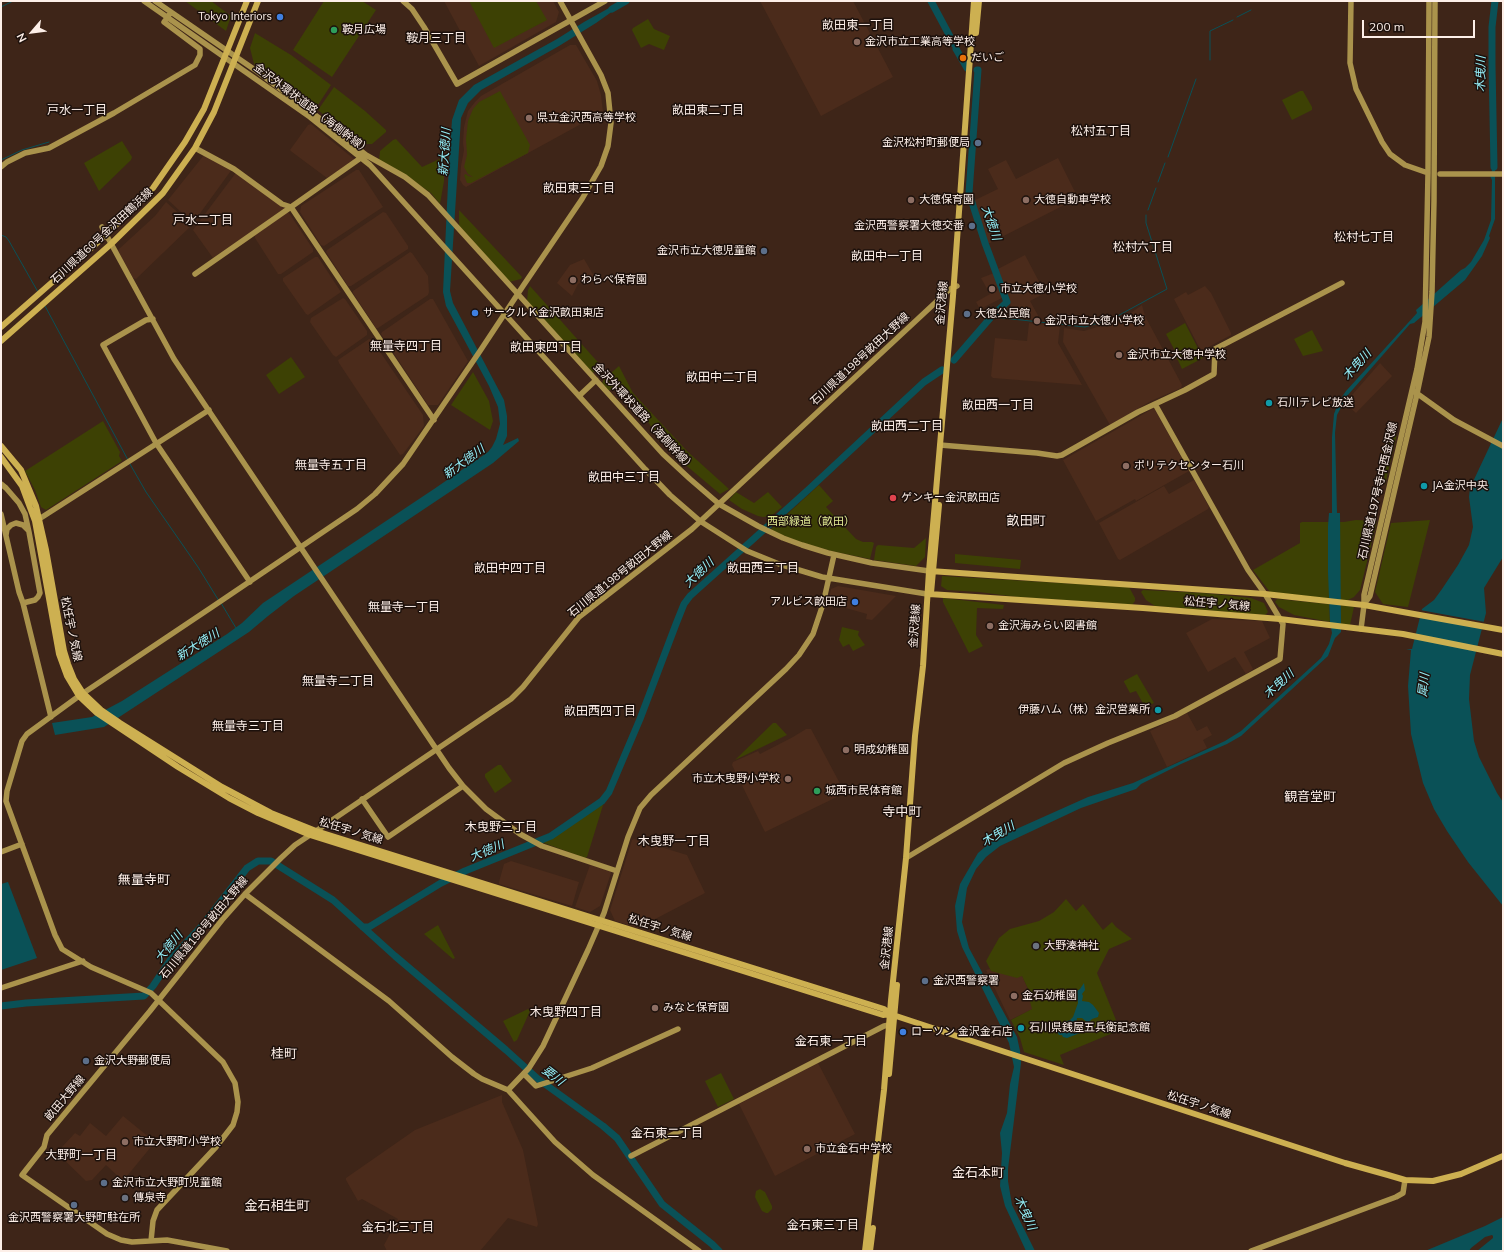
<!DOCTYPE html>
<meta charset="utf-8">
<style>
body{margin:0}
#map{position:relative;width:1504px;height:1252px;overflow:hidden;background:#3e2518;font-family:Mulish,sans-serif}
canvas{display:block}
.frame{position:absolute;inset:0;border:2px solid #fdefe8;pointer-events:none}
.north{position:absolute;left:12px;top:12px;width:40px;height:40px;-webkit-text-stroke:3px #1d110c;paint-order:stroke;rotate:242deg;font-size:11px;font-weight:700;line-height:16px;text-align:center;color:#fdefe8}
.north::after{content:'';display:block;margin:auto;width:14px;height:18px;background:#fdefe8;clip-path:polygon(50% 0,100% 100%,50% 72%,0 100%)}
.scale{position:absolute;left:1362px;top:20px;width:113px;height:18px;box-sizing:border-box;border:2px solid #fdefe8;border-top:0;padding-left:5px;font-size:12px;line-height:14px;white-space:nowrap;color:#fdefe8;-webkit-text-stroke:3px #1d110c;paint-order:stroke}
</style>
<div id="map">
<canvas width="1504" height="1252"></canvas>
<div class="frame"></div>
<div class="north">N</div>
<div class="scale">200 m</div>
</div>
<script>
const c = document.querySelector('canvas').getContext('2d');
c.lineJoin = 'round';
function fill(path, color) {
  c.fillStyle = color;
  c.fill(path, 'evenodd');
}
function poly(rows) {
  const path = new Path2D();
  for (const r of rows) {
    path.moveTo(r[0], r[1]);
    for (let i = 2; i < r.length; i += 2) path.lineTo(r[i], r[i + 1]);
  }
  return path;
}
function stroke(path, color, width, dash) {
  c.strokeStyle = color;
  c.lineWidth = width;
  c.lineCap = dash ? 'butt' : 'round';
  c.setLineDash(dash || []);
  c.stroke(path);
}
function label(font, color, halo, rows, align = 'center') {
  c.font = font + ' Mulish,"Noto Sans JP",sans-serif';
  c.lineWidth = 3;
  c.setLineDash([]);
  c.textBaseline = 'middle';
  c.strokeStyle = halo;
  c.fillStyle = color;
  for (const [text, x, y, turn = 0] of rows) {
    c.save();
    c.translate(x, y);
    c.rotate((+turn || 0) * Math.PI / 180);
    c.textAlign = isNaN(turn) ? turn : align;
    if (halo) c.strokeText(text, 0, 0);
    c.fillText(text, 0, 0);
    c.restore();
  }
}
const built = poly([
 [444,1,553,1,559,12,556,22,479,66],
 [760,1,853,1,893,77,821,116],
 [570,45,576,45,597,81,601,95,603,112,466,187,463,185,460,180,461,166,464,150,463,143,464,127,468,111,475,102,481,96],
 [311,124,354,159,354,161,327,178,292,152,290,150,308,125],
 [204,155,230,168,230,172,193,223,168,200],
 [1058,158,1078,198,988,244,973,201,998,189,988,169,1006,160,1016,179],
 [356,170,359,170,383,207,324,246,321,245,300,212,301,206],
 [235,174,237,174,284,207,284,209,213,258,193,230],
 [166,202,192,225,136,279,133,278,118,251,119,249,155,216],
 [383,212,386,213,408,246,408,249,351,286,348,286,326,252,327,250],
 [286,213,289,213,313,249,313,252,281,274,278,274,255,238,255,235],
 [410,252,412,253,428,276,429,292,428,295,378,328,376,328,353,293,353,291],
 [1025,255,1045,293,1030,301,1040,319,1039,324,1060,326,1058,343,1082,385,993,378,991,376,995,338,1027,341,1029,323,1035,324,1034,320,1010,317,1011,306,1006,296,980,309,976,302,990,294,981,278,994,273,994,271],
 [315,257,318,257,341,292,308,315,306,314,283,281,283,278],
 [584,259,594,276,578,284,572,296,557,283,570,265],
 [1205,286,1211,293,1231,333,1231,335,1201,351,1174,299,1186,292,1188,295],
 [343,298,345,299,367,331,367,335,336,357,333,355,310,322,311,318],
 [430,299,433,299,468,361,438,405,428,405,381,334,382,332],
 [1142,305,1145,316,1182,385,1181,388,1151,401,1110,425,1063,342,1064,328,1084,331,1114,322,1128,315],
 [369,339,372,340,423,415,424,426,403,454,400,455,339,363,338,360],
 [1380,363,1392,376,1356,413,1345,403],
 [1154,408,1189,471,1136,501,1135,499,1096,521,1063,460],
 [1194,480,1209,507,1208,509,1120,560,1118,559,1099,523,1164,486,1169,494],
 [838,586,896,596,872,620,866,619,867,614,828,603,831,589],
 [1212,619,1262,621,1270,638,1244,652,1253,669,1246,674,1235,657,1208,672,1186,633],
 [1187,713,1197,731,1207,726,1212,735,1203,740,1207,748,1167,767,1150,731],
 [806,729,811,729,845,793,765,832,732,765,733,762,758,751,760,754,793,737],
 [634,839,687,855,705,893,638,928,615,921,610,910,632,840],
 [511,861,579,882,572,906,499,884,499,882,504,864],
 [590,865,610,871,611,873,600,906,590,912,575,907],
 [990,969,991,971,1022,975,1030,994,1033,1009,1010,1020,986,970],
 [818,1063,855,1134,775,1176,739,1104],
 [502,1095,502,1102,523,1150,538,1224,537,1227,508,1218,480,1251,387,1251,384,1245,398,1219,362,1199,358,1201,346,1180,346,1178,415,1130],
 [123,1116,155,1142,123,1181,106,1165,92,1180,86,1181,58,1154,62,1147,75,1133,80,1136,90,1123,106,1136]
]);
const green = poly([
 [185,1,211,1,231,16,226,31],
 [324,1,362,1,376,10,332,77,293,50],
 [469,1,536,1,547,20,494,48],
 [648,19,654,29,670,36,664,50,649,44,641,48,632,30,633,28],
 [255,33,291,55,331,85,316,108,254,64,250,48],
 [334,87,365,111,386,130,386,132,372,144,359,144,318,110],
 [500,91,530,145,528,153,471,183,467,183,464,175,466,174,468,176,473,177,468,174,464,167,467,155,466,139,468,121,473,109,479,102],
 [1300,91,1303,91,1312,107,1312,110,1292,120,1282,100],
 [396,139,422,167,444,157,444,181,440,204,431,193,418,184,379,160,380,151,393,140],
 [122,141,132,157,131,160,99,191,84,163],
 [459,210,522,277,521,279,509,282,459,226],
 [530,286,603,368,592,373,527,301,528,290],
 [1185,323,1203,358,1182,369,1175,354,1175,351,1166,334],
 [1312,330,1323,351,1303,356,1294,339],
 [291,357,305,377,279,394,266,375],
 [619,366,633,393,688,452,729,489,720,494,682,462,659,438,635,403,626,394,616,390,608,390,602,383,604,379],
 [473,372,489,401,493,421,490,430,451,405],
 [103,421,120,452,119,456,122,461,46,510,41,507,35,490,25,471],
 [1397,434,1388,472,1385,486,1382,450],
 [819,485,833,501,826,507,856,539,863,542,872,542,874,543,870,559,831,551,797,541,770,530],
 [736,492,754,503,768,492,782,507,771,516,763,517,758,516,742,509,729,500],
 [1356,520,1377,521,1360,590,1354,597,1346,601,1270,592,1253,570,1300,543,1300,523,1302,522,1344,522],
 [1430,520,1408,607,1383,604,1375,592,1391,523],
 [926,538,925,557,916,566,874,560,876,547,878,545,914,548],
 [955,554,1021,560,1020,569,955,563],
 [942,576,1129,587,1135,598,1135,601,1132,605,1130,604,1128,605,1123,604,1017,597,979,592,947,590,941,586],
 [1143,590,1204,593,1251,598,1264,603,1268,612,1265,615,1155,606,1146,600,1141,592],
 [943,598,1004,605,1003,609,977,608,976,635,983,646,969,653,943,602],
 [1277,599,1329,604,1330,622,1294,615,1279,607,1275,602],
 [1341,605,1354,607,1350,625,1341,624],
 [842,627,859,631,858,635,865,645,853,651,849,644,843,647,839,640],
 [1137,674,1154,703,1145,707,1136,691,1130,693,1124,682,1124,681],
 [773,723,776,723,787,735,735,760],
 [498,765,501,765,512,781,495,793,485,777,485,774],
 [604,802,587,857,585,858,541,842,552,838],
 [1066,899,1076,911,1083,904,1103,930,1112,922,1116,927,1132,939,1109,949,1097,973,1120,1030,1060,1055,1064,1065,1024,1052,1020,1038,1011,1020,1032,1009,1029,998,1030,993,1022,976,1017,978,991,971,986,961,999,938,1010,929,1039,921,1054,912],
 [438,925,455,958,453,959,424,934],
 [528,1009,530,1011,517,1040,514,1042,503,1021],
 [721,1073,734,1099,718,1107,705,1081],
 [760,1189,765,1192,772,1206,772,1209,768,1213,766,1213,762,1211,755,1197,756,1191]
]);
const water = poly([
 [618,3,620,6,596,23,559,46,481,90,468,103,461,118,450,291,453,303,504,400,507,416,507,436,503,445,518,438,519,441,493,463,294,596,268,616,249,632,104,727,55,735,52,723,92,717,122,701,227,634,242,623,263,603,434,489,488,452,492,447,496,439,500,424,498,407,489,386,446,306,443,292,449,162,452,120,459,100,474,85,557,39,584,22],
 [1495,157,1495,219,1489,236,1490,238,1482,256,1465,280,1414,323,1410,324,1347,396,1337,415,1335,433,1337,513,1340,513,1341,623,1341,632,1335,638,1328,656,1241,736,1227,744,1181,764,1141,784,1136,789,1081,808,1000,846,986,857,976,869,967,888,962,922,969,948,1017,1037,1020,1051,1021,1063,1008,1169,1008,1181,1012,1205,1035,1251,1026,1251,1005,1206,1000,1186,1002,1153,1000,1133,1007,1113,1010,1084,1014,1067,1009,1043,962,947,957,931,955,906,960,884,978,853,992,841,1003,835,1088,797,1133,783,1225,741,1241,731,1321,658,1329,644,1332,633,1330,622,1328,572,1328,526,1329,513,1332,513,1332,437,1334,414,1339,401,1346,391,1417,313,1416,310,1461,270,1465,268,1471,262,1484,240,1491,220,1492,180,1490,176,1492,170,1492,158],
 [1503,418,1503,557,1484,588,1486,613,1470,675,1469,699,1474,741,1479,757,1497,793,1503,802,1503,906,1468,862,1447,831,1434,809,1423,783,1411,734,1408,686,1411,650,1406,649,1412,649,1422,609,1434,600,1442,589,1458,565,1469,545,1473,527,1469,497,1470,488],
 [8,882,37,958,1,970,1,884],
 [1084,983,1085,990,1082,994,1083,996,1082,1001,1089,1002,1093,1005,1099,1013,1098,1017,1092,1019,1088,1023,1082,1018,1077,1018,1076,1025,1080,1033,1067,1038,1063,1037,1062,1035,1059,1035,1057,1031,1059,1025,1061,1023,1070,1020,1073,1017,1078,1003,1077,991,1080,989],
 [1503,1217,1503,1251,1477,1251,1493,1238,1493,1236,1492,1235,1485,1237,1471,1248,1469,1251,1425,1251,1485,1226]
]);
const pier = poly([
 [1420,610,1485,622,1484,629,1418,617]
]);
const stream = poly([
 [1,7,13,1],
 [1237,17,1251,10],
 [1210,60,1210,31,1233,20],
 [1168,157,1196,79],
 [1,160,22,150,49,142],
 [1158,182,1165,163],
 [1148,210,1156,188],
 [1,235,6,237,9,241,38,292],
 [45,306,128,460],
 [992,316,994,317,1085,327,1112,319,1167,289,1146,223,1146,215],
 [130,464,146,492,198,567,219,601],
 [221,603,236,628]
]);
const river = poly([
 [931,1,954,44],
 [612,9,626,1],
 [956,49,967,68],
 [1494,167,1492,65,1492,27,1495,1],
 [954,360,992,316,1007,302,985,243,969,193,978,70,977,70],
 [363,927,369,927,441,883,465,871,551,836,602,801,609,792,640,719,676,624,684,604,690,596,808,490,924,382,942,370],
 [1,1006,26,1003,144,996,153,986,171,959,202,926,247,868,258,861,271,861,333,900,395,956,506,1050,538,1079,603,1126,617,1138,662,1204,712,1244,719,1251]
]);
const secondary = poly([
 [144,1,310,117,370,165,645,469,670,495,700,521,747,551,779,564,822,577,927,594],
 [155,1,258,72,327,124,366,155,405,177,428,195,663,454,690,479,719,504,758,526,783,538,802,545,828,553,872,563,929,571],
 [403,1,412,9,424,27,457,84,605,1],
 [1351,1,1350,63,1356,89,1382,142,1390,154,1405,165,1428,173],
 [195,148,234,169,282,204,291,207,362,157],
 [1,167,7,162,25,153,49,148,114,113,195,65,200,55,200,49,164,22,169,15],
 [1440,174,1503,174],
 [102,227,174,359,449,768,463,786,486,809,520,834,542,846,617,871],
 [195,274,291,207,434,420],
 [153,319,146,320,103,345,156,443,250,582],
 [1415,392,1454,420,1503,446],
 [579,396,596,380],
 [940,445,1037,453,1057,456,1062,455,1138,412,1185,390,1214,374,1215,349,1342,283],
 [1,484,6,488,19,503,25,514,29,532,40,593,38,597,35,600,23,603],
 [1,514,19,592,23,603,51,717],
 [36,521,209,410],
 [6,535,7,529,11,525,16,523,23,525,28,530],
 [1364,604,1370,596,1417,394,1429,337,1432,292,1434,201,1435,1],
 [1361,629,1364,605,1364,595,1417,369,1425,322,1428,173,1429,1],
 [362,799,388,837,463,786],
 [1,852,22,844],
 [906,858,1064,763,1108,743,1175,716,1280,659,1283,624,1265,594,1248,570,1155,404],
 [245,894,389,1001,452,1057,474,1074,482,1079,508,1090,555,1142,593,1175,699,1251],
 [1,988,83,961],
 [524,1074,536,1086,592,1068,678,1029],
 [508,1090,529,1068,543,1046,588,950,604,913,628,837,640,808,651,795,786,669,799,655,813,634,823,604,834,555],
 [631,1156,884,1026,889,1025,893,1026],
 [151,1241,153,1221,157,1210,216,1147,233,1125,237,1112,238,1102,235,1083,223,1062,151,993,91,967,62,949,55,935,6,801,7,791,22,741,27,734,79,696,212,607,357,509,375,494,403,464,480,351,523,286,582,199,601,166,608,146,611,123,608,93,601,75,560,1],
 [227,1251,167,1240,132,1242,121,1240,107,1234,22,1175,44,1147,47,1135,150,1011,222,920,245,894,281,858,295,845,316,831,511,699,523,687,579,617,692,529,950,289,957,286],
 [1251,1251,1396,1197,1403,1193,1405,1180]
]);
const primary = poly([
 [976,33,979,1],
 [1,327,106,235,153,188,185,142,204,109,247,1],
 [1,341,111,244,163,193,195,148,214,112,258,1],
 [1,446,21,470,36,506,46,550,64,651,68,664,74,679,83,693,101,710,120,723,222,787,271,813,316,831,884,1009,890,1014,1005,1052,1345,1163,1388,1175,1405,1180,1433,1181,1461,1174,1503,1156],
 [1,457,22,486,35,521,59,654,67,676,79,696,97,713,178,767,229,798,258,813,310,835,883,1015,890,1014],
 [930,571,1265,594,1364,605,1503,630],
 [931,593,939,505],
 [929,594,1143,608,1280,619,1403,634,1503,654],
 [889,1074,897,985],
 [865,1251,884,1090,891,1000,906,858,915,736,923,666,929,571,953,296,974,1],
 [870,1251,873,1228]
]);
const markers = [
 [280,17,4,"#3f7fe0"],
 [334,30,4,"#2e9e5b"],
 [857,42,4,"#8d6e63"],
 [963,58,4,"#e8710a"],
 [529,118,4,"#8d6e63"],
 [978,143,4,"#5c6f8a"],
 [911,200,4,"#8d6e63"],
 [1026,200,4,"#8d6e63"],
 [972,226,4,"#5c6f8a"],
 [764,251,4,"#5c6f8a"],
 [573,280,4,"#8d6e63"],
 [992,289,4,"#8d6e63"],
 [475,313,4,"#3f7fe0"],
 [967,314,4,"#5c6f8a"],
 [1037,321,4,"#8d6e63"],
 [1119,355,4,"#8d6e63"],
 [1269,403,4,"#0f9aa8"],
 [1126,466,4,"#8d6e63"],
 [1424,486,4,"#0f9aa8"],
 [893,498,4,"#e0444e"],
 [855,602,4,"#3f7fe0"],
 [990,626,4,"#8d6e63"],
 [1158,710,4,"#0f9aa8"],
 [846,750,4,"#8d6e63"],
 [788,779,4,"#8d6e63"],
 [817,791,4,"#2e9e5b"],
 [1036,946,4,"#6b7280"],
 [925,981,4,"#5c6f8a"],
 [1014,996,4,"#8d6e63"],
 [655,1008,4,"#8d6e63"],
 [1021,1028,4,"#0f9aa8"],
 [903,1032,4,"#3f7fe0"],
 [86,1061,4,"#5c6f8a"],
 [125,1142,4,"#8d6e63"],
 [807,1149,4,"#8d6e63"],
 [104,1183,4,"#5c6f8a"],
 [125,1198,4,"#6b7280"],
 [74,1205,4,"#5c6f8a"]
];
const poiNames = [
 ["Tokyo Interiors",272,17,"right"],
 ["鞍月広場",342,30],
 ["金沢市立工業高等学校",865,42],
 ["だいご",971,58],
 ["県立金沢西高等学校",537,118],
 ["金沢松村町郵便局",970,143,"right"],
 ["大徳保育園",919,200],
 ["大徳自動車学校",1034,200],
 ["金沢西警察署大徳交番",964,226,"right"],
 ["金沢市立大徳児童館",756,251,"right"],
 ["わらべ保育園",581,280],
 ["市立大徳小学校",1000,289],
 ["サークルＫ金沢畝田東店",483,313],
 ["大徳公民館",975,314],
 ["金沢市立大徳小学校",1045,321],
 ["金沢市立大徳中学校",1127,355],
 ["石川テレビ放送",1277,403],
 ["ポリテクセンター石川",1134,466],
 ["JA金沢中央",1432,486],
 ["ゲンキー金沢畝田店",901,498],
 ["アルビス畝田店",847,602,"right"],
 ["金沢海みらい図書館",998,626],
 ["伊藤ハム（株）金沢営業所",1150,710,"right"],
 ["明成幼稚園",854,750],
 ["市立木曳野小学校",780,779,"right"],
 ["城西市民体育館",825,791],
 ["大野湊神社",1044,946],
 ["金沢西警察署",933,981],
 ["金石幼稚園",1022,996],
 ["みなと保育園",663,1008],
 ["石川県銭屋五兵衛記念館",1029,1028],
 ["ローソン 金沢金石店",911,1032],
 ["金沢大野郵便局",94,1061],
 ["市立大野町小学校",133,1142],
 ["市立金石中学校",815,1149],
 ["金沢市立大野町児童館",112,1183],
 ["傳泉寺",133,1198],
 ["金沢西警察署大野町駐在所",74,1218,"center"]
];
const streetNames = [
 ["金沢外環状道路（海側幹線）",312,109,37],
 ["石川県道60号金沢田鶴浜線",102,236,-43],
 ["金沢港線",942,303,-85],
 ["石川県道198号畝田大野線",860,359,-43],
 ["金沢外環状道路（海側幹線）",644,417,47],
 ["石川県道197号寺中西金沢線",1378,491,-77],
 ["石川県道198号畝田大野線",620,574,-39],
 ["松任宇ノ気線",1217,604,5],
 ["金沢港線",915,626,-86],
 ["松任宇ノ気線",71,629,78],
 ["松任宇ノ気線",351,831,17],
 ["石川県道198号畝田大野線",204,928,-50],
 ["松任宇ノ気線",660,928,17],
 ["金沢港線",887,948,-84],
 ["畝田大野線",65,1098,-50],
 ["松任宇ノ気線",1199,1105,18]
];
const parkNames = [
 ["西部緑道（畝田）",811,522]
];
const neighbourhoodNames = [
 ["畝田東一丁目",858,25],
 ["鞍月三丁目",436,38],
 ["戸水一丁目",77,110],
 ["畝田東二丁目",708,110],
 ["松村五丁目",1101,131],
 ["畝田東三丁目",579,188],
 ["戸水二丁目",203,220],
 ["松村七丁目",1364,237],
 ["松村六丁目",1143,247],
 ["畝田中一丁目",887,256],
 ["無量寺四丁目",406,346],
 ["畝田東四丁目",546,347],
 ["畝田中二丁目",722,377],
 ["畝田西一丁目",998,405],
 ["畝田西二丁目",907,426],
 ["無量寺五丁目",331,465],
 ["畝田中三丁目",624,477],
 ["畝田中四丁目",510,568],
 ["畝田西三丁目",763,568],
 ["無量寺一丁目",404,607],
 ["無量寺二丁目",338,681],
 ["畝田西四丁目",600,711],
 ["無量寺三丁目",248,726],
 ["木曳野三丁目",501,827],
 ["木曳野一丁目",674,841],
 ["木曳野四丁目",566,1012],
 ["金石東一丁目",831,1041],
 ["金石東二丁目",667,1133],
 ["大野町一丁目",81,1155],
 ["金石東三丁目",823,1225],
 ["金石北三丁目",398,1227]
];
const waterNames = [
 ["木曳川",1481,74,-89],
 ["新大徳川",445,152,-86],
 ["大徳川",991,223,71],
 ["木曳川",1357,365,-48],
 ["新大徳川",464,462,-36],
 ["大徳川",699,573,-43],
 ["新大徳川",198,645,-32],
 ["木曳川",1279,684,-42],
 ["犀川",1424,685,-84],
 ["木曳川",998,834,-30],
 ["大徳川",487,851,-23],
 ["大徳川",169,947,-51],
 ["要川",553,1076,38],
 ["木曳川",1025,1213,66]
];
const quarterNames = [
 ["畝田町",1026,521],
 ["観音堂町",1310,797],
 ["寺中町",902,812],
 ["無量寺町",144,880],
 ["桂町",284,1054],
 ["金石本町",978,1173],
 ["金石相生町",277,1206]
];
fill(built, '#4b2b1b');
fill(green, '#3d4104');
fill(water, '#0a5157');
fill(pier, '#3e2518');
stroke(stream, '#0a5157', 1);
stroke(river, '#0a5157', 7);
stroke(secondary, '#aa934c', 5.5);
stroke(primary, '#cdb051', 6);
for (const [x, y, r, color] of markers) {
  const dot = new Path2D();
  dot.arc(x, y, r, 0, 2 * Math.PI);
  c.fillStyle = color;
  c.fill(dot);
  stroke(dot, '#1d110c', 1.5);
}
label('11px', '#fdefe8', '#1d110c', poiNames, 'left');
label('11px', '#fdefe8', '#1d110c', streetNames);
label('11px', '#e3ec95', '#1d110c', parkNames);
label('12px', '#fdefe8', '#1d110c', neighbourhoodNames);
label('italic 12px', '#95f0f9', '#1d110c', waterNames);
label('13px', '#fdefe8', '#1d110c', quarterNames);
</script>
